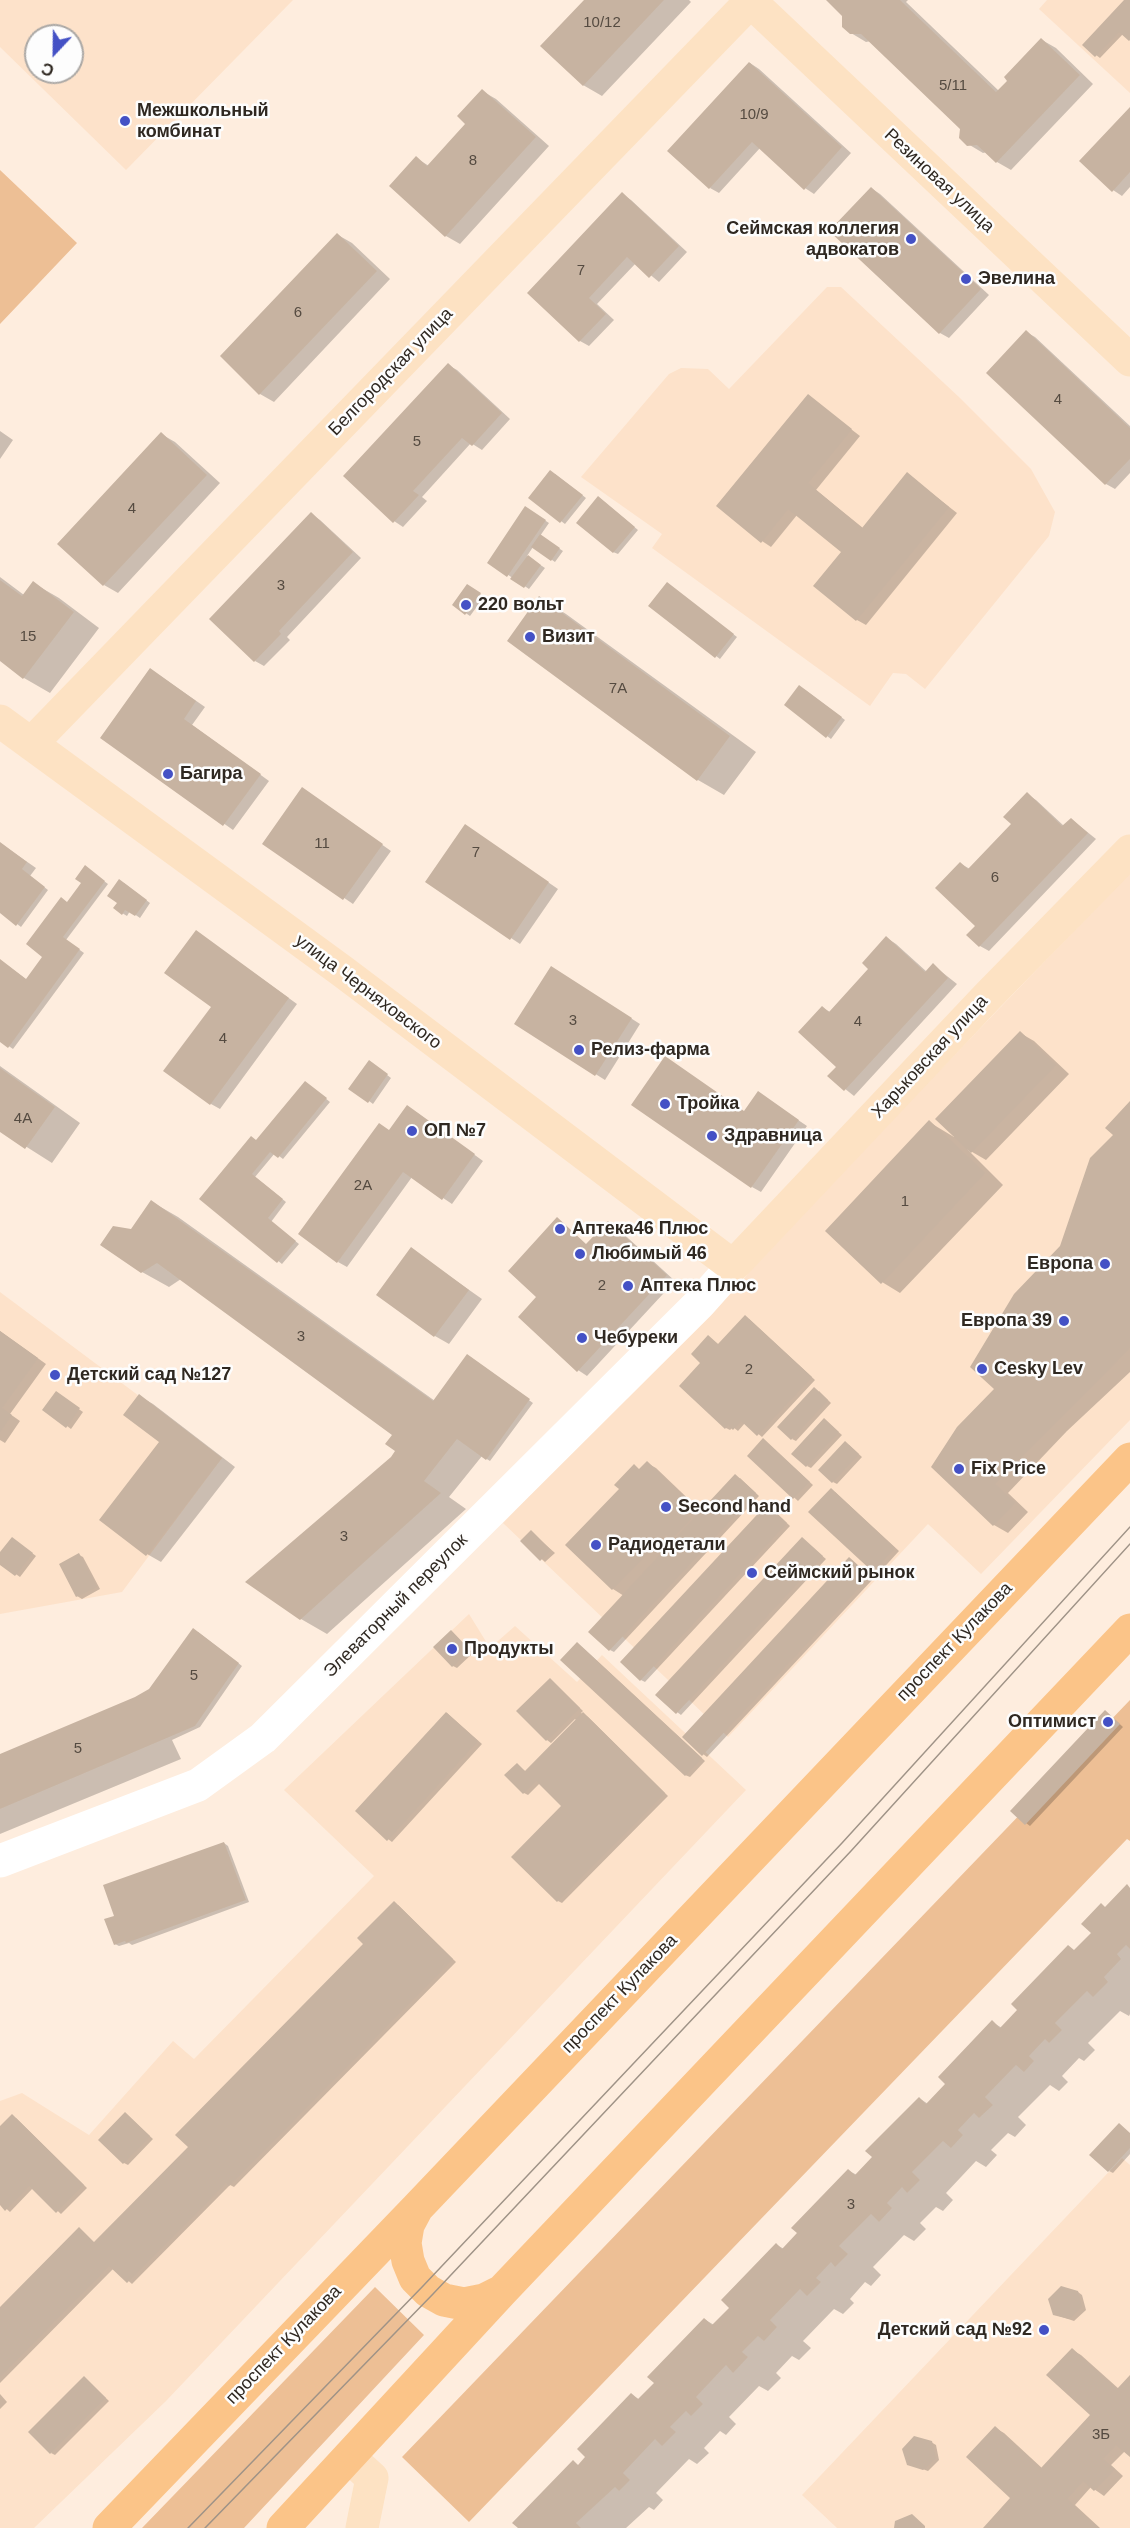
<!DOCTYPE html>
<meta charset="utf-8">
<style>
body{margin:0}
#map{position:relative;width:1130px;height:2528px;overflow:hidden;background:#feedde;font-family:Arial,sans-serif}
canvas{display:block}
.north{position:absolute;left:24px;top:24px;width:60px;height:60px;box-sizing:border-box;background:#fdfdfd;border:2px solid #aba8a5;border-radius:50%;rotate:202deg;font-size:16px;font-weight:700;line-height:24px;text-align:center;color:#2f2821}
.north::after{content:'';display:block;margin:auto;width:21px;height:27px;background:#4451c5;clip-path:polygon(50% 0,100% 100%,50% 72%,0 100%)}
</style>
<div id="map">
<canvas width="1130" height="2528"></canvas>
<div class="north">С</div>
</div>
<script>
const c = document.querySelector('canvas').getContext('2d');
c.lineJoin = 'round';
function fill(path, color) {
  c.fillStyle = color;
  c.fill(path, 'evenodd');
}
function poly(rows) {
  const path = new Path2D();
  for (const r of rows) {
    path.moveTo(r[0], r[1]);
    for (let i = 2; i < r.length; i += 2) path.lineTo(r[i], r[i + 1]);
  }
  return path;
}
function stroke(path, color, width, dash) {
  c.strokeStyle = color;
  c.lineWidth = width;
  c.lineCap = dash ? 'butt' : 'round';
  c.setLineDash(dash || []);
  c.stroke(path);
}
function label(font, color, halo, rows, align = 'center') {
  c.font = font + ' Arial,sans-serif';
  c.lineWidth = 5;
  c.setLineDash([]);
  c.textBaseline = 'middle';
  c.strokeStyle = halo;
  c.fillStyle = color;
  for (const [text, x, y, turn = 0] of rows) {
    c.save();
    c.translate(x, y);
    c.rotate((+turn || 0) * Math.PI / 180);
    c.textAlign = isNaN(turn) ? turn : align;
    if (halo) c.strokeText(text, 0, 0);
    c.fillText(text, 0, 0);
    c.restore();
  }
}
const built = poly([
 [0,0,293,0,126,170,0,47],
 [36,36,72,36,72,72,36,72],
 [1047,0,1130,0,1130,93,1039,9],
 [827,287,841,287,960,398,1031,469,1055,512,1049,536,925,689,906,674,893,673,870,706,652,548,662,534,581,477,669,374,681,368,708,369,729,389],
 [1130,873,1130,1420,981,1574,928,1524,728,1737,503,1523],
 [0,1292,222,1458,122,1592,0,1614],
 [469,1614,490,1648,515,1626,577,1682,602,1655,746,1790,166,2401,34,2528,0,2528,0,2101,22,2093,89,2135,173,2041,194,2059,374,1876,284,1790],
 [1122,2158,1130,2165,1130,2528,837,2528,802,2495]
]);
const green = poly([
 [0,170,77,243,0,324],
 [1130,1700,1130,1841,1127,1839,469,2522,402,2457],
 [375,2287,424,2335,244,2528,142,2528]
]);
const shadow = poly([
 [586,0,689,0,691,2,602,96,583,85],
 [828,0,908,0,906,2,999,91,1042,40,1056,48,1093,84,1011,170,997,162,987,152,983,153,968,144,962,128,871,41,866,42,851,33,844,15],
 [1126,0,1130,0,1130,40,1123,34,1100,58,1096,55],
 [750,63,759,69,851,153,814,194,805,188,760,148,719,193,710,188],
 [482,91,496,99,549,146,460,244,446,236,391,186,416,158,429,166,468,124],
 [1130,109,1130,187,1122,196,1113,190],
 [871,188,880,194,989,295,949,338,940,333],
 [622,194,631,200,687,252,659,282,636,263,597,304,614,320,589,346,580,341,529,293],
 [338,235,352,243,390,279,274,402,260,394,222,356],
 [1026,332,1035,337,1130,426,1130,473,1115,489,1106,484],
 [448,365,457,370,510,419,482,450,471,443,422,497,427,501,403,527,394,521],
 [808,396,860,436,816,490,863,528,907,474,957,513,866,625,857,620,843,552,797,515,771,547,762,541],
 [0,431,13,440,0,459],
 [161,434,175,442,220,483,118,593,104,585],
 [555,474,586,498,565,524,530,498],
 [603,501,638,530,618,554,613,552],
 [526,508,549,523,540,536,563,551,555,562,533,547,527,556,545,568,529,589,489,562],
 [311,514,320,520,361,558,287,637,290,640,264,666,255,661],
 [0,577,24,595,33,583,59,598,99,628,50,693,24,678,0,659],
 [671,587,737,637,720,659,650,606],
 [471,588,484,597,470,616,454,605],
 [540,598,566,614,756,752,724,795,698,780,509,641],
 [159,675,205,707,192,725,269,781,233,830,102,737],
 [804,689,845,720,831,739,827,736],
 [1027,794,1036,800,1064,826,1071,819,1096,839,989,951,980,946,961,864,970,869,1013,824],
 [312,795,391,851,353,904,264,843],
 [475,832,558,889,520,944,511,938],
 [0,843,36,868,30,876,48,890,21,927,0,911],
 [89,870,108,884,66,940,84,953,13,1049,0,1040,0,960,27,980,44,957,67,903,83,883],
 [124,883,150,903,140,918,130,911,127,916,122,913,119,903],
 [197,932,297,1004,220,1109,211,1104,213,1007],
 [887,938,896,944,927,972,933,965,957,984,854,1096,829,1076,838,1067,823,1008,830,1012,871,969],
 [560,973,640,1024,605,1080,516,1024],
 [1020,1033,1034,1041,1069,1074,986,1160,967,1149,1003,1185,900,1293,882,1282,929,1122,954,1137],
 [373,1064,391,1078,373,1104,369,1101],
 [0,1066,80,1123,52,1163,0,1130],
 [309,1085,330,1102,283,1159,275,1153,255,1177,286,1202,271,1222,299,1244,282,1264,201,1199],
 [767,1099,807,1126,761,1192,752,1187],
 [1130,1103,1130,1372,1067,1431,1008,1493,1028,1512,1008,1533,994,1525,933,1467,996,1389],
 [416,1112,483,1161,452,1204,412,1177,347,1267,338,1262,390,1131],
 [152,1202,178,1217,435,1401,471,1359,533,1403,490,1461,482,1456,449,1497,466,1509,327,1634,301,1619,248,1582,392,1458,397,1451,394,1434,181,1279,169,1287,142,1272,132,1231],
 [608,1222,617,1228,675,1281,587,1376,578,1370,587,1245],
 [411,1249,482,1299,449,1344,435,1336],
 [749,1319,815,1380,762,1437,745,1423,738,1431,733,1427,730,1430,726,1428,702,1363,709,1337,719,1345],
 [0,1331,46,1364,10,1414,20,1421,5,1443,0,1440],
 [819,1391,831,1403,796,1441,792,1439],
 [60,1396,83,1412,71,1429,67,1426],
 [139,1396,153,1404,235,1467,161,1562,147,1554,161,1442],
 [828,1423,842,1435,811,1468,807,1466],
 [767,1443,813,1485,798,1501,749,1456],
 [849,1445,862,1457,837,1484,833,1482],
 [647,1463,656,1468,702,1512,740,1478,759,1496,614,1652,610,1650,624,1596,613,1589,621,1489],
 [835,1492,899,1551,878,1574,810,1512],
 [771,1508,790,1526,645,1682,641,1680,622,1662],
 [531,1532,555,1553,545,1562,522,1541],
 [802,1539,826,1559,681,1715,677,1712],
 [16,1541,36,1556,20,1577,0,1563,0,1555],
 [79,1555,83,1557,100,1589,82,1599,77,1596],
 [850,1559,873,1579,707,1757,703,1754],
 [198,1632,242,1666,200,1727,172,1740,181,1759,0,1834,0,1755,136,1699,150,1690],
 [451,1632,473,1653,457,1668,453,1666],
 [581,1646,705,1761,690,1777,685,1775],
 [551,1680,583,1711,581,1713,588,1717,668,1796,562,1903,558,1901,563,1806,540,1783,528,1795,524,1793,517,1765,526,1772,577,1721,575,1719,551,1743,547,1740],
 [447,1713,482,1744,392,1842,388,1839],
 [1110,1715,1123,1727,1030,1826,1026,1823],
 [224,1843,228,1846,249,1902,132,1945,129,1943,119,1946,115,1944,116,1917],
 [1130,1888,1130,2014,1129,2016,1120,2011,1088,2043,1095,2050,1084,2061,1079,2058,1062,2076,1068,2082,1059,2091,1050,2085,1018,2117,1026,2125,1015,2137,1008,2133,991,2150,997,2155,986,2167,976,2161,946,2193,953,2200,943,2211,936,2207,920,2223,926,2229,914,2241,904,2235,873,2267,881,2275,871,2286,865,2282,850,2299,854,2303,843,2314,834,2309,803,2341,811,2348,799,2360,792,2356,776,2373,781,2378,768,2391,759,2386,729,2417,736,2424,726,2435,720,2431,704,2448,709,2453,697,2464,689,2459,656,2493,663,2500,654,2510,649,2507,626,2528,520,2528,573,2462,579,2466,632,2395,640,2400,656,2383,704,2319,714,2325,731,2308,777,2245,784,2249,849,2171,857,2175,874,2157,919,2098,928,2104,948,2084,992,2022,1002,2028,1094,1933,1106,1908],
 [398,1905,456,1962,234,2187,230,2185,132,2284,114,2268,0,2383,0,2309,95,2243,190,2147],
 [126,2114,153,2139,128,2165,124,2163],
 [16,2118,87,2188,61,2214,33,2188,10,2212,0,2203,0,2128],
 [1130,2134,1130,2154,1113,2173,1109,2171],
 [1078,2292,1082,2295,1086,2310,1074,2321,1059,2316],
 [1072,2350,1081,2355,1119,2389,1130,2377,1130,2455,1125,2451,1111,2465,1123,2476,1104,2496,1091,2487,1075,2505,1100,2528,985,2528,1013,2498,995,2428,1004,2433,1043,2469,1092,2415],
 [88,2381,109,2401,55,2455,51,2453],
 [0,2394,7,2402,0,2409],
 [931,2442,936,2445,939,2460,928,2471,908,2464]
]);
const building = poly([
 [584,0,664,0,583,86,540,46],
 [826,0,900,0,996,92,1007,81,1004,77,1041,38,1080,75,996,163,977,145,967,146,959,138,960,129,861,34,850,34,842,27,842,16],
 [1124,0,1130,0,1130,40,1129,41,1119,32,1095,57,1082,45],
 [749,62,842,147,804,190,752,142,709,189,667,151],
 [482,89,536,137,445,237,389,186,416,156,427,166,465,124,457,116],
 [1130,107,1130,172,1112,192,1079,161],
 [871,187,981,289,939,334,829,231],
 [622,192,679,246,649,278,627,257,589,298,606,314,579,342,527,293],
 [337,233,377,271,259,395,220,356],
 [1026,330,1130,428,1130,459,1105,485,986,373],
 [448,363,502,413,472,446,462,438,413,491,419,495,393,523,343,476],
 [808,394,852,429,808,483,862,528,907,472,949,507,856,621,813,586,841,552,788,509,761,543,716,506],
 [161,432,207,475,103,586,57,544],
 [550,470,583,495,560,523,528,498],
 [598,496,635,527,613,553,576,523],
 [525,506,546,520,507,577,487,563],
 [311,512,353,552,279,631,281,634,254,662,209,619],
 [540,534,560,548,551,561,531,547],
 [528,555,541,565,524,588,510,579],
 [0,580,22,596,33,581,74,612,23,679,0,661],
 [667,582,734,634,715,658,648,606],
 [467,584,481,593,465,615,452,605],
 [539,596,730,736,697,781,507,641],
 [150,668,196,701,184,719,261,774,223,826,100,738],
 [799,685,842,717,826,738,784,705],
 [302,787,383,844,343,900,262,844],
 [1027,792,1062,826,1071,818,1088,833,979,947,966,935,975,926,935,888,960,862,968,869,1011,824,1003,817],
 [465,824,549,882,510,940,425,882],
 [0,842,27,862,22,869,45,887,16,926,0,913],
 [85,865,105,881,63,937,80,949,8,1048,0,1042,0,959,26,979,42,957,26,944,61,897,67,902,81,883,75,879],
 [119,879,147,900,135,916,125,910,122,915,113,908,117,903,107,896],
 [196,930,289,998,210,1105,163,1071,211,1007,164,973],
 [886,936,925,972,933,963,948,978,844,1091,827,1076,836,1067,798,1032,822,1006,829,1012,868,969,862,963],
 [551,966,632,1018,595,1076,514,1024],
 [1020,1031,1056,1065,971,1153,935,1119],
 [665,1056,744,1111,758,1091,799,1120,751,1188,631,1105],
 [369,1060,388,1074,368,1103,348,1089],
 [0,1068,55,1107,25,1149,0,1132],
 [305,1081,327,1098,278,1158,270,1152,252,1174,283,1199,268,1218,296,1241,277,1263,199,1199,251,1136,256,1140],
 [1130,1101,1130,1348,995,1484,1015,1503,993,1526,931,1467,957,1427,994,1389,970,1367,1014,1294,1060,1246,1090,1158,1113,1135,1105,1128],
 [407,1105,475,1154,442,1200,403,1172,337,1263,298,1234,379,1123,389,1130],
 [929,1120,985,1173,881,1284,825,1231],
 [151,1200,433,1401,467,1354,530,1399,486,1460,457,1439,424,1481,441,1493,300,1620,245,1582,391,1457,395,1451,385,1444,392,1435,157,1263,141,1273,100,1245,113,1226,131,1229],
 [557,1217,586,1244,608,1221,667,1275,577,1372,518,1317,536,1297,508,1271],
 [411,1247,469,1290,434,1337,376,1295],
 [745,1315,812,1377,757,1436,741,1421,733,1430,728,1425,725,1429,679,1386,700,1363,691,1354,708,1335,718,1344],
 [0,1331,38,1358,2,1408,12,1415,0,1432],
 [814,1387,828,1400,791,1440,777,1427],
 [56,1391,80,1408,66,1428,42,1410],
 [139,1394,222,1458,146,1556,99,1520,159,1442,123,1415],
 [824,1418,839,1432,806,1467,791,1454],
 [763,1438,810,1482,793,1499,747,1456],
 [845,1441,859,1454,832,1483,818,1470],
 [647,1461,694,1506,686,1514,691,1519,671,1540,666,1535,612,1590,565,1545,619,1489,614,1485,634,1464,639,1469],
 [735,1474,756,1493,609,1651,588,1632],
 [831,1488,895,1548,873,1572,808,1512],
 [767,1504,787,1523,640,1681,620,1662],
 [531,1530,551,1550,540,1561,520,1541],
 [12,1537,33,1553,15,1576,0,1565,0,1552],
 [802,1537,823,1556,676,1714,655,1695],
 [79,1553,97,1587,76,1597,59,1564],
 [849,1557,870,1576,702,1756,682,1737],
 [193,1628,239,1663,195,1726,0,1809,0,1754,135,1697,149,1689],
 [451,1630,470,1650,452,1667,433,1647],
 [577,1642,702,1758,685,1776,560,1660],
 [550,1678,580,1708,546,1741,516,1711],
 [1105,1710,1120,1724,1025,1825,1010,1811],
 [446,1712,478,1741,387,1841,355,1811],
 [583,1712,665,1793,557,1902,511,1857,561,1806,536,1781,523,1794,504,1775,517,1763,525,1771],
 [224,1842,246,1900,126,1943,125,1941,114,1945,104,1919,114,1916,103,1885],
 [1127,1884,1130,1888,1130,1949,1126,1945,1117,1954,1121,1959,1104,1977,1108,1982,1093,1997,1087,1991,1055,2023,1062,2030,1049,2043,1045,2039,1029,2056,1034,2061,1024,2072,1016,2065,985,2097,993,2105,979,2118,974,2113,958,2130,963,2135,951,2148,943,2141,912,2172,920,2180,907,2193,902,2187,887,2203,892,2208,879,2222,871,2214,839,2246,848,2254,835,2267,831,2262,816,2278,821,2282,807,2296,800,2289,770,2320,777,2327,764,2341,758,2336,742,2352,748,2357,733,2373,726,2365,696,2397,703,2404,691,2416,686,2411,670,2427,676,2432,662,2446,655,2439,623,2473,630,2480,619,2491,615,2487,576,2523,581,2528,518,2528,512,2523,573,2460,578,2465,585,2457,577,2449,631,2393,638,2399,654,2383,647,2377,704,2318,712,2325,729,2308,721,2300,776,2243,782,2249,797,2233,791,2228,848,2169,855,2175,872,2157,865,2151,919,2097,926,2104,945,2084,938,2077,992,2020,1000,2028,1017,2010,1011,2004,1068,1945,1074,1950,1091,1933,1081,1924,1101,1903,1105,1907],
 [394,1901,453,1959,229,2186,226,2183,127,2283,109,2266,0,2377,0,2307,79,2227,94,2242,188,2147,175,2135,363,1944,357,1938],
 [125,2112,150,2136,123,2164,98,2140],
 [12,2114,84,2185,56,2213,29,2186,5,2211,0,2205,0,2126],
 [1119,2123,1130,2133,1130,2148,1108,2172,1089,2155],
 [1061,2286,1078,2291,1082,2307,1069,2319,1053,2315,1048,2299],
 [1072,2348,1117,2389,1130,2375,1130,2457,1116,2445,1103,2459,1115,2469,1094,2491,1083,2481,1067,2499,1099,2528,983,2528,1010,2498,966,2457,995,2426,1041,2468,1090,2415,1046,2375],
 [84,2376,106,2398,50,2454,28,2432],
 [914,2436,932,2441,936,2458,923,2470,907,2465,902,2449],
 [912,2514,925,2526,925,2528,894,2528,895,2521]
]);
const street = poly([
 [0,1861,198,1785,263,1738,700,1303,733,1266]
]);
const secondary = poly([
 [749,0,1130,360],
 [0,721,342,971,733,1266,987,997,1130,851],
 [31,744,752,0],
 [349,2457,372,2478,362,2528]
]);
const primary = poly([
 [416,2210,408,2225,405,2243,408,2261,415,2278,428,2291,444,2300,464,2304,484,2300,502,2291],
 [109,2528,416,2209,1130,1459],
 [283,2528,502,2291,1130,1630]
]);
const tram = poly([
 [188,2528,423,2286,842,1843,1130,1527],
 [205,2528,433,2294,851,1851,1130,1544]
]);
const markers = [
 [125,121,6,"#4451c5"],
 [911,239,6,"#4451c5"],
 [966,279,6,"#4451c5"],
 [466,605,6,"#4451c5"],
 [530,637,6,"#4451c5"],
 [168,774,6,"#4451c5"],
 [579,1050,6,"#4451c5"],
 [665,1104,6,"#4451c5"],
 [412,1131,6,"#4451c5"],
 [712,1136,6,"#4451c5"],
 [560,1229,6,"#4451c5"],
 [580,1254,6,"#4451c5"],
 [1105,1264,6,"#4451c5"],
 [628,1286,6,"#4451c5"],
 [1064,1321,6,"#4451c5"],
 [582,1338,6,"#4451c5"],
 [982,1369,6,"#4451c5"],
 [55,1375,6,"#4451c5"],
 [959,1469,6,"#4451c5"],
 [666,1507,6,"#4451c5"],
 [596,1545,6,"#4451c5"],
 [752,1573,6,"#4451c5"],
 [452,1649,6,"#4451c5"],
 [1108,1722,6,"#4451c5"],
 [1044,2330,6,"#4451c5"]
];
const numberNames = [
 ["10/12",602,23],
 ["5/11",953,86],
 ["10/9",754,115],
 ["8",473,161],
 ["7",581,271],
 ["6",298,313],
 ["4",1058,400],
 ["5",417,442],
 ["4",132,509],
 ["3",281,586],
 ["15",28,637],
 ["7А",618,689],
 ["11",322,844],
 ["7",476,853],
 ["6",995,878],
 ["3",573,1021],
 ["4",858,1022],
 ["4",223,1039],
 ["4А",23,1119],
 ["2А",363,1186],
 ["1",905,1202],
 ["2",602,1286],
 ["3",301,1337],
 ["2",749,1370],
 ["3",344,1537],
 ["5",194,1676],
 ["5",78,1749],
 ["3",851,2205],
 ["3Б",1101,2435]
];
const poiNames = [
 ["Межшкольный",137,111],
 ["комбинат",137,132],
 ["Сеймская коллегия",899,229,"right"],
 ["адвокатов",899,250,"right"],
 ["Эвелина",978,279],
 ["220 вольт",478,605],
 ["Визит",542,637],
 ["Багира",180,774],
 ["Релиз-фарма",591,1050],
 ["Тройка",677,1104],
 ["ОП №7",424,1131],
 ["Здравница",724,1136],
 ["Аптека46 Плюс",572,1229],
 ["Любимый 46",592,1254],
 ["Европа",1093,1264,"right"],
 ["Аптека Плюс",640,1286],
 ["Европа 39",1052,1321,"right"],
 ["Чебуреки",594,1338],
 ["Cesky Lev",994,1369],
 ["Детский сад №127",67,1375],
 ["Fix Price",971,1469],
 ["Second hand",678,1507],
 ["Радиодетали",608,1545],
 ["Сеймский рынок",764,1573],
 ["Продукты",464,1649],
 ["Оптимист",1096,1722,"right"],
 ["Детский сад №92",1032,2330,"right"]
];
const streetNames = [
 ["Резиновая улица",939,181,43],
 ["Белгородская улица",391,372,-46],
 ["улица Черняховского",368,992,37],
 ["Харьковская улица",930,1057,-47],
 ["Элеваторный переулок",396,1606,-45],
 ["проспект Кулакова",955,1642,-46],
 ["проспект Кулакова",620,1994,-46],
 ["проспект Кулакова",284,2345,-46]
];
fill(built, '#fde2ca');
fill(green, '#edbf95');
fill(shadow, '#0003');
fill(building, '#c7b3a1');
stroke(street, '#fff', 33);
stroke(secondary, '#fde2c3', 33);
stroke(primary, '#fbc488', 33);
stroke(tram, '#9f9387', 1.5);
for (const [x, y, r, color] of markers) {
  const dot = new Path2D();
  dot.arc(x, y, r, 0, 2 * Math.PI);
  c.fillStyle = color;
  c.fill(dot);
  stroke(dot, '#fdfdfd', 2);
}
label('15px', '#554b41', null, numberNames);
label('bold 18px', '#2f2821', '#fdfdfd', poiNames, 'left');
label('18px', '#2f2821', '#fdfdfd', streetNames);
</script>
